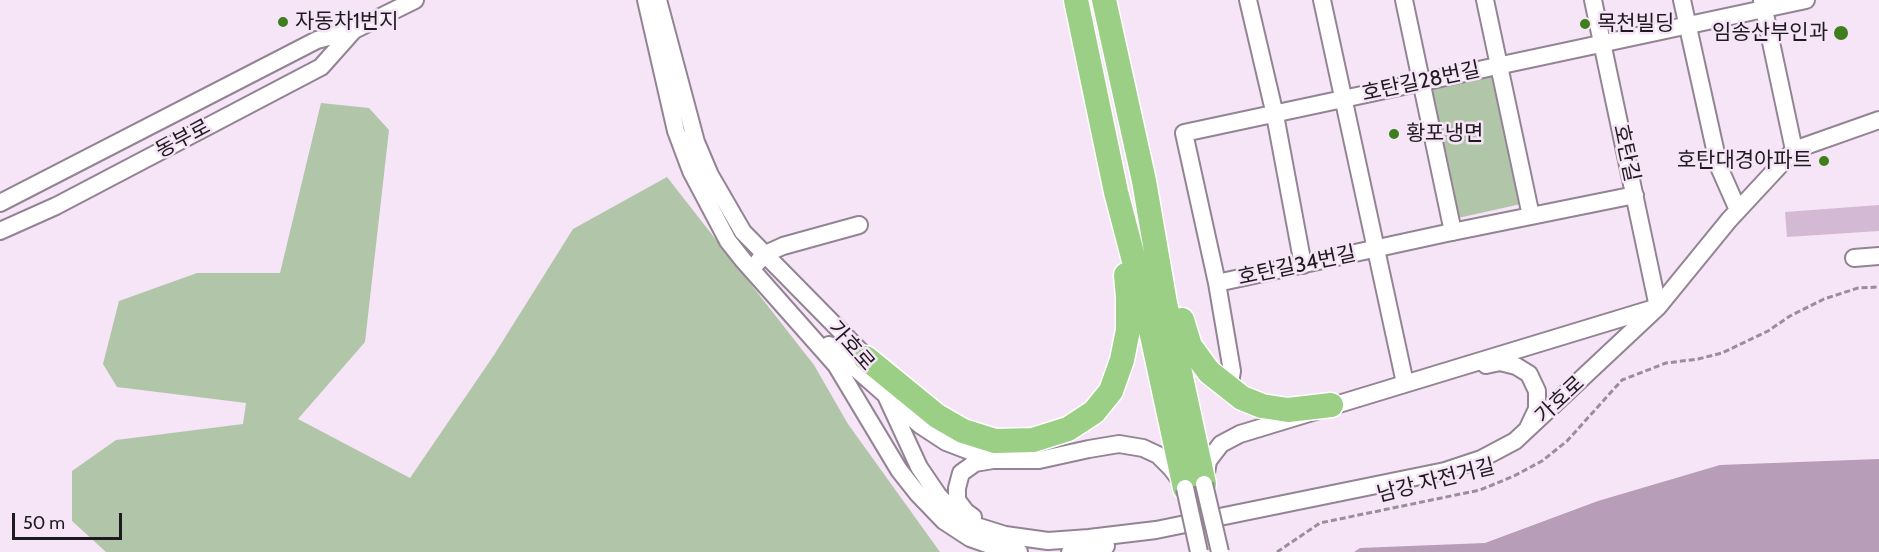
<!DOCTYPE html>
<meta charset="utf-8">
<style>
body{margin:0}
#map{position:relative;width:1879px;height:552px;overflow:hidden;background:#f5e5f6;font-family:Cabin,sans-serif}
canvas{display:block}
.scale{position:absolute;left:12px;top:513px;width:110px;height:27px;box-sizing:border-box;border:3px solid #1f1a20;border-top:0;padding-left:8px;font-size:18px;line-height:21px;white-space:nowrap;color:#1f1a20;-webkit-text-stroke:4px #f5e5f6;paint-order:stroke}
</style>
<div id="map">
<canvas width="1879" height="552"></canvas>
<div class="scale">50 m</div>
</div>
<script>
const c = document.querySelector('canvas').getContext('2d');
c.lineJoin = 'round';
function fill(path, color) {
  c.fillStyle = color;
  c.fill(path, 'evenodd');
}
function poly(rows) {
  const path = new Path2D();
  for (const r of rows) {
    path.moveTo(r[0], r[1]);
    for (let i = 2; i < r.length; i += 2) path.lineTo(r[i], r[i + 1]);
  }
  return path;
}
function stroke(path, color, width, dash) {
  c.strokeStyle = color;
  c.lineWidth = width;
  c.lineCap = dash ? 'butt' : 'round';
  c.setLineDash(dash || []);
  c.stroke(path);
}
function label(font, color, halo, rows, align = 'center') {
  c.font = font + ' Cabin,"Noto Sans KR",sans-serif';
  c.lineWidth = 5;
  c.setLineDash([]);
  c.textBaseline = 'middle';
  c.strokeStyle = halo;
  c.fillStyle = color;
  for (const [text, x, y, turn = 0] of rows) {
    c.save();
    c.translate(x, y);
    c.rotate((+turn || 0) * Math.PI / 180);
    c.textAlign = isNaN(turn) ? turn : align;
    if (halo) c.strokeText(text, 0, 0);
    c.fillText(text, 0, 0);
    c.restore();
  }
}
const green = poly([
 [1493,73,1521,204,1458,218,1430,87],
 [321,103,369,108,389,130,365,342,298,419,410,478,494,355,573,229,667,177,814,365,848,424,940,552,106,552,72,521,72,471,116,440,243,424,246,403,117,387,103,364,119,301,197,273,280,273]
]);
const water = poly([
 [1879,459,1879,552,1354,552,1360,548,1485,543,1598,501,1720,465]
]);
const building = poly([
 [1879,205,1879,231,1787,237,1785,212]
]);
const path = poly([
 [1277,552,1320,523,1480,490,1514,476,1542,461,1567,441,1622,380,1666,363,1698,359,1722,353,1768,331,1790,316,1824,299,1858,288,1879,287]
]);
const minor = poly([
 [646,0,676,131,691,171,728,241,743,260,836,365,899,470,918,494,944,521,970,538,1001,549,1019,552],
 [658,0,696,142,710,175,743,232,870,361,919,467,938,495,954,513,973,525,1005,535,1048,541,1089,538,1156,530,1445,471,1481,459,1515,441,1658,307,1729,220,1794,150,1879,120],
 [1248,0,1275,115,1303,265],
 [1322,0,1405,383],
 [1404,0,1453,232],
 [1485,0,1531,216],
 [1682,0,1719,167,1738,210],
 [1762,0,1794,150],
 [0,203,317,40,354,30,415,0],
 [0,231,56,206,321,67,354,30],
 [1854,258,1879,256],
 [758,262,763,255,783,246,859,225],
 [1217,283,1447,233,1635,195],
 [829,345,920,425,946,442,993,460],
 [1486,365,1500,362,1516,366,1529,374,1537,391,1537,409,1528,428],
 [1229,389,1232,371,1217,283,1184,133,1806,0],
 [1205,479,1208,461,1221,444,1240,434,1658,307,1593,0],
 [973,517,966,512,957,500,957,488,961,473,975,463,993,460,1039,460,1089,449,1119,444,1143,448,1158,455,1171,468,1181,481],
 [1070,552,1106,546]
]);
const highway = poly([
 [1076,0,1116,192,1145,303,1185,488],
 [1104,0,1144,181,1165,303,1204,484],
 [1182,320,1190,346,1209,372,1242,398,1262,406,1288,410,1331,405],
 [866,358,937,416,963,431,995,441,1033,440,1068,429,1094,412,1111,391,1122,360,1128,330,1128,297,1126,275]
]);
const minorBridge = poly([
 [1204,484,1220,552],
 [1185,488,1199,552]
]);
const markers = [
 [283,22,6,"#3e7e1d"],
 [1585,24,6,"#3e7e1d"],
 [1841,33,8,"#3e7e1d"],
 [1394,134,6,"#3e7e1d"],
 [1824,161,6,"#3e7e1d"]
];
const poiNames = [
 ["자동차1번지",295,22],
 ["목천빌딩",1597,24],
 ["임송산부인과",1828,33,"right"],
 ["황포냉면",1406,134],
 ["호탄대경아파트",1812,161,"right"]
];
const streetNames = [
 ["호탄길28번길",1421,82,-12],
 ["동부로",183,139,-28],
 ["호탄길",1626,153,78],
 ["호탄길34번길",1297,266,-12],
 ["가호로",851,346,49],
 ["가호로",1560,400,-43],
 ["남강 자전거길",1436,481,-14]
];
fill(green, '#b1c6a9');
fill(water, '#b79db8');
fill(building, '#d4b9d5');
stroke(minor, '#938494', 20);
stroke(highway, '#fff', 27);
stroke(path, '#998e9a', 3, [6, 3]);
stroke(minor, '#fff', 16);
stroke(highway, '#9acf85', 24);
stroke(minorBridge, '#938494', 20, []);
stroke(minorBridge, '#fff', 16);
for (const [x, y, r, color] of markers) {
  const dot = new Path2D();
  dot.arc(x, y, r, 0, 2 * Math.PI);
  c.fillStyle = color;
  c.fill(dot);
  stroke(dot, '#f5e5f6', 2);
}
label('21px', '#1f1a20', '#f5e5f6', poiNames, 'left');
label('21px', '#1f1a20', '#f5e5f6', streetNames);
</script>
